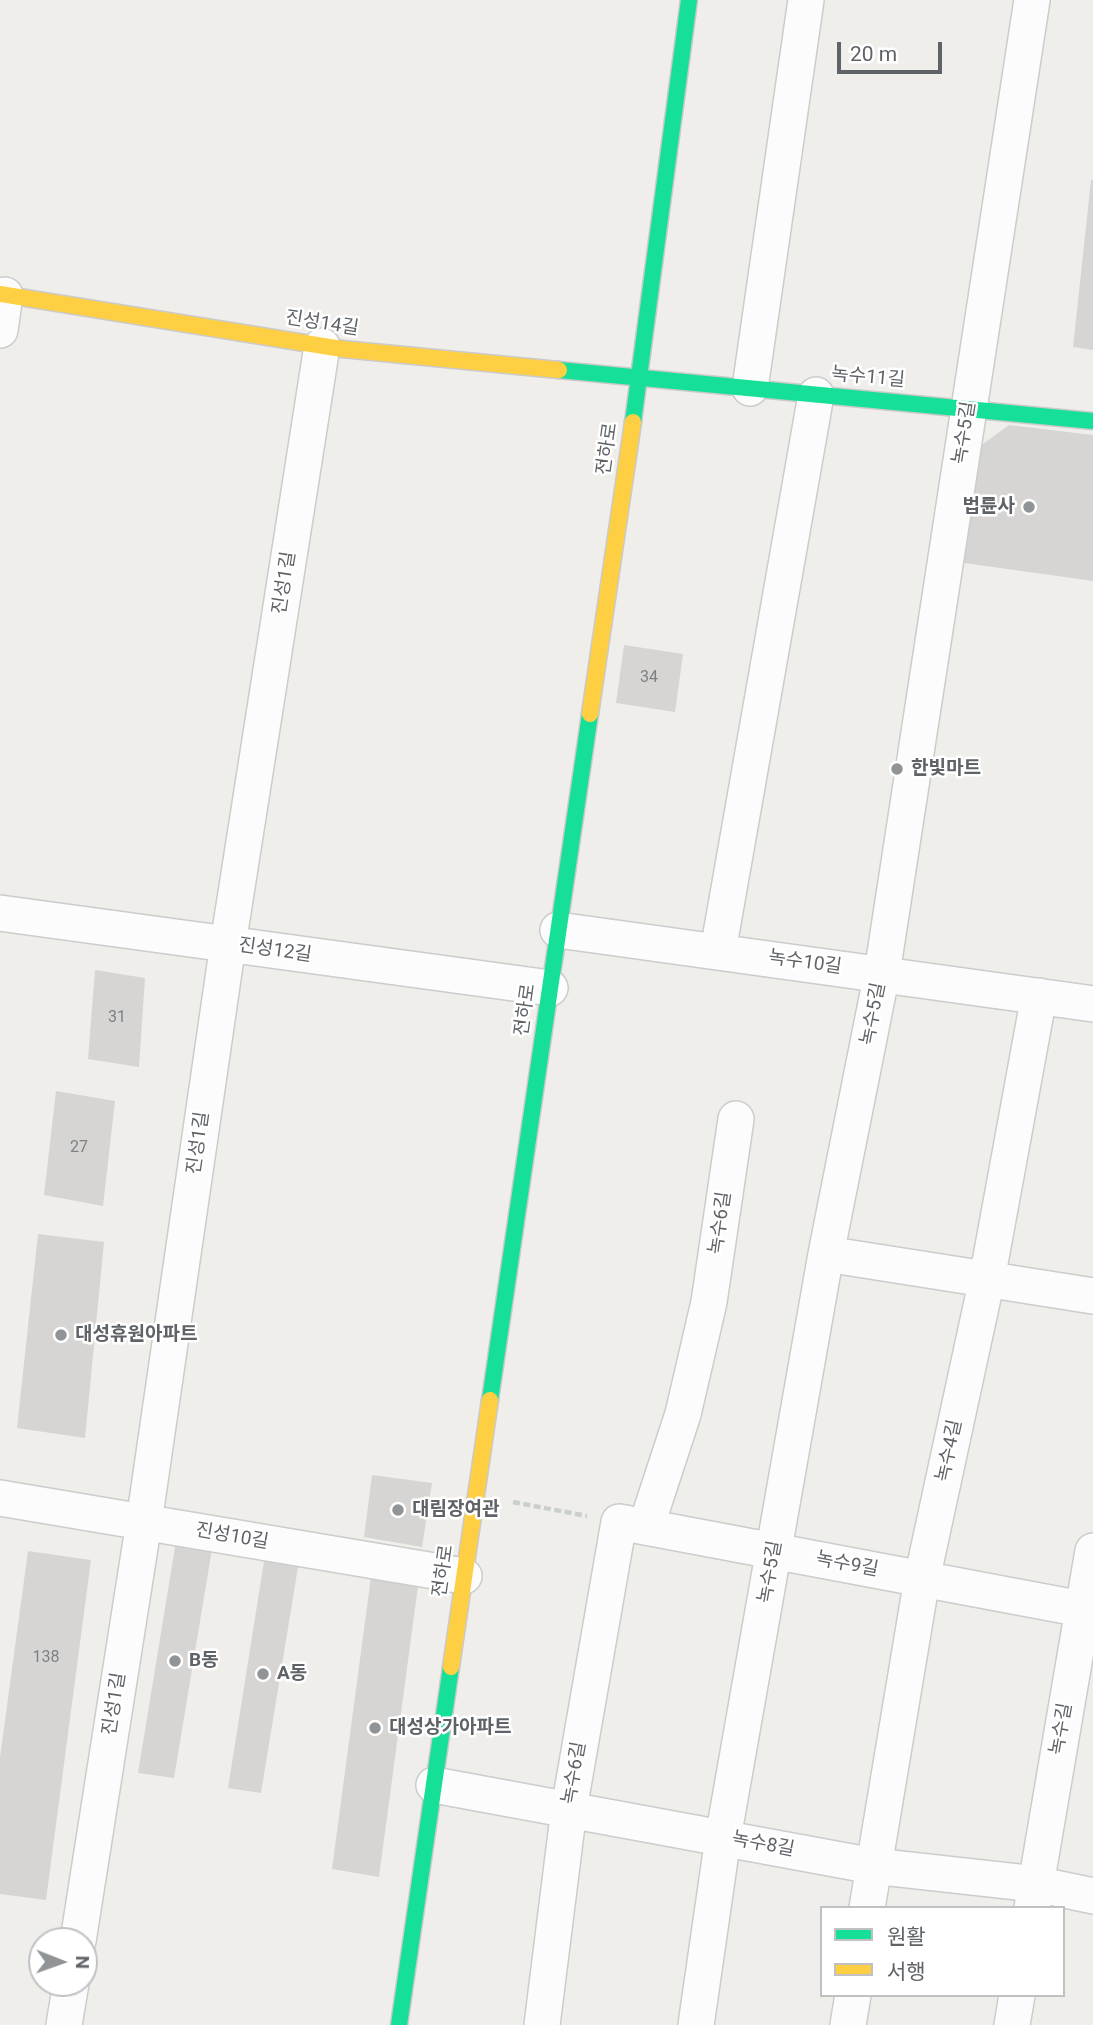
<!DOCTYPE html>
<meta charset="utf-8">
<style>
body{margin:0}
#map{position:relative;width:1093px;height:2025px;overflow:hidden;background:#efeeea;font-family:Roboto,"Noto Sans KR",sans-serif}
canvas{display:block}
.legend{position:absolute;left:820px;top:1906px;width:245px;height:91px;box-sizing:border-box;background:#fff;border:2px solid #bfc1c3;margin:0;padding:9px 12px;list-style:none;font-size:21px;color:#5f6368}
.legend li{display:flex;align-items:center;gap:14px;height:35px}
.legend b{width:35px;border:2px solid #bfc1c3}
.north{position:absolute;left:28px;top:1927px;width:70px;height:70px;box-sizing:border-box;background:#fff;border:2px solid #bfc1c3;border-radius:50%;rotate:91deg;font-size:19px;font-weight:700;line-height:28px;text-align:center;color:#5f6368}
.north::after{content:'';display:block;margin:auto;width:24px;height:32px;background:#919496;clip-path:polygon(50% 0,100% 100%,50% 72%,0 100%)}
.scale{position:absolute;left:837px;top:42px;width:105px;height:32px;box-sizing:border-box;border:4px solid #5f6368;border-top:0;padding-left:9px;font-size:21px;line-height:24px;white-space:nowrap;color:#5f6368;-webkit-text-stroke:5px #fff;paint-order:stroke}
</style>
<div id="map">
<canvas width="1093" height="2025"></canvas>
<ul class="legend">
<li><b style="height:9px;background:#16e098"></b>원활</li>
<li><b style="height:9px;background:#ffcf43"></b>서행</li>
</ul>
<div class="north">N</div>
<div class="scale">20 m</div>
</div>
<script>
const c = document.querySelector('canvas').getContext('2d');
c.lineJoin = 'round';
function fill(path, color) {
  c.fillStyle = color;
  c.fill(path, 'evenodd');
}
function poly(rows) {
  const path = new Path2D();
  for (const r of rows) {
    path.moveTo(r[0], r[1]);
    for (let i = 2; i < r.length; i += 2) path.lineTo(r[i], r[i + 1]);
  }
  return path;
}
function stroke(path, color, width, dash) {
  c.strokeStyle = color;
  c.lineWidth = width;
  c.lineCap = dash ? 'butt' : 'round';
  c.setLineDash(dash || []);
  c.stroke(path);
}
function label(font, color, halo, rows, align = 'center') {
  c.font = font + ' Roboto,"Noto Sans KR",sans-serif';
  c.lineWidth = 5;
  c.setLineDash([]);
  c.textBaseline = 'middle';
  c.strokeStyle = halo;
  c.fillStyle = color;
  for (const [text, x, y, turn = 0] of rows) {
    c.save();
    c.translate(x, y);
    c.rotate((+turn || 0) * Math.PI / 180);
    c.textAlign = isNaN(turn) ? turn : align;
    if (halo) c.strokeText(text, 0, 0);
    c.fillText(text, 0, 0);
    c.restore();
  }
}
const building = poly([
 [1091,180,1093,180,1093,350,1073,347],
 [1009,425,1093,435,1093,581,957,562,972,452],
 [624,645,683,654,675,712,616,703],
 [95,970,145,978,139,1067,88,1059],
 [56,1091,115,1101,103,1206,44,1195],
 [38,1234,104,1242,85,1438,17,1428],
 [372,1475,432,1483,422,1547,364,1537],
 [176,1541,212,1549,174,1778,138,1773],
 [28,1551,91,1560,46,1900,0,1894,0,1757],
 [265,1555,299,1561,261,1793,228,1788],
 [371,1577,418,1586,379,1877,332,1869]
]);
const path = poly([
 [513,1502,587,1516]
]);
const street = poly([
 [0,330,5,295],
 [750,388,806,0],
 [0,913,550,988],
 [558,930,1093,1004],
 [718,951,816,395],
 [826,1254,1093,1296],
 [0,1498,464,1576],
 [646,1527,683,1414,709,1302,736,1119],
 [434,1785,873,1866,1036,1884,1093,1896],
 [867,1908,922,1579,987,1279,1039,996],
 [1032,1908,1093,1551],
 [78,1941,144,1522,228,944,322,346],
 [64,2025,71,1983],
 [542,2025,569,1809,619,1522,1093,1611],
 [696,2025,723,1838,826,1254,882,973,1032,0],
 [848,2025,853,1995],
 [1012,2025,1017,1995]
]);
const fast = poly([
 [559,370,1093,421],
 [633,422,689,0],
 [490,1400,590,714],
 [399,2025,451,1667]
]);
const slow = poly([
 [0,294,342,349,559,370],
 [590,714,633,422],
 [451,1667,490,1400]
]);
const markers = [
 [1029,507,7,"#919496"],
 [897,769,7,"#919496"],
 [61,1335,7,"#919496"],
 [398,1510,7,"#919496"],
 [175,1661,7,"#919496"],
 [263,1674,7,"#919496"],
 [375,1728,7,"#919496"]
];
const numberNames = [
 ["34",649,678],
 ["31",117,1018],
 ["27",79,1148],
 ["138",46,1658]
];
const streetNames = [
 ["진성14길",322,324,9],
 ["녹수11길",868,378,5],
 ["녹수5길",965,433,-81],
 ["전하로",608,449,-82],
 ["진성1길",285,583,-81],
 ["진성12길",275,951,8],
 ["녹수10길",805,963,8],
 ["전하로",526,1010,-82],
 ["녹수5길",874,1014,-79],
 ["진성1길",199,1143,-82],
 ["녹수6길",721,1223,-82],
 ["녹수4길",950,1451,-78],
 ["진성10길",232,1537,10],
 ["녹수9길",847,1565,11],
 ["전하로",444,1571,-82],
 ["녹수5길",771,1572,-80],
 ["진성1길",115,1704,-81],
 ["녹수길",1062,1729,-80],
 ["녹수6길",575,1773,-80],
 ["녹수8길",763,1845,11]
];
const poiNames = [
 ["법륜사",1015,507,"right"],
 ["한빛마트",911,769],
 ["대성휴원아파트",75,1335],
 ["대림장여관",412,1510],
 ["B동",189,1661],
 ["A동",277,1674],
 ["대성상가아파트",389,1728]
];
fill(building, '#d6d5d3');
stroke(street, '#cbcccc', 38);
stroke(fast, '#cacacb', 19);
stroke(slow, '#cacacb', 19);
stroke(path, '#cacfcc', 4.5, [7, 3.5]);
stroke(street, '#fdfcfc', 35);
stroke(fast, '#16e098', 16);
stroke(slow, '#ffcf43', 16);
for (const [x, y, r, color] of markers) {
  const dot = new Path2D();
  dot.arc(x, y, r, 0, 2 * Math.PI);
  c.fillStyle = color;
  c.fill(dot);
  stroke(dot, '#fff', 2.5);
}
label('16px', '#7e8184', null, numberNames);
label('19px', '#5f6368', '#fff', streetNames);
label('bold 19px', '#5f6368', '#fff', poiNames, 'left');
</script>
